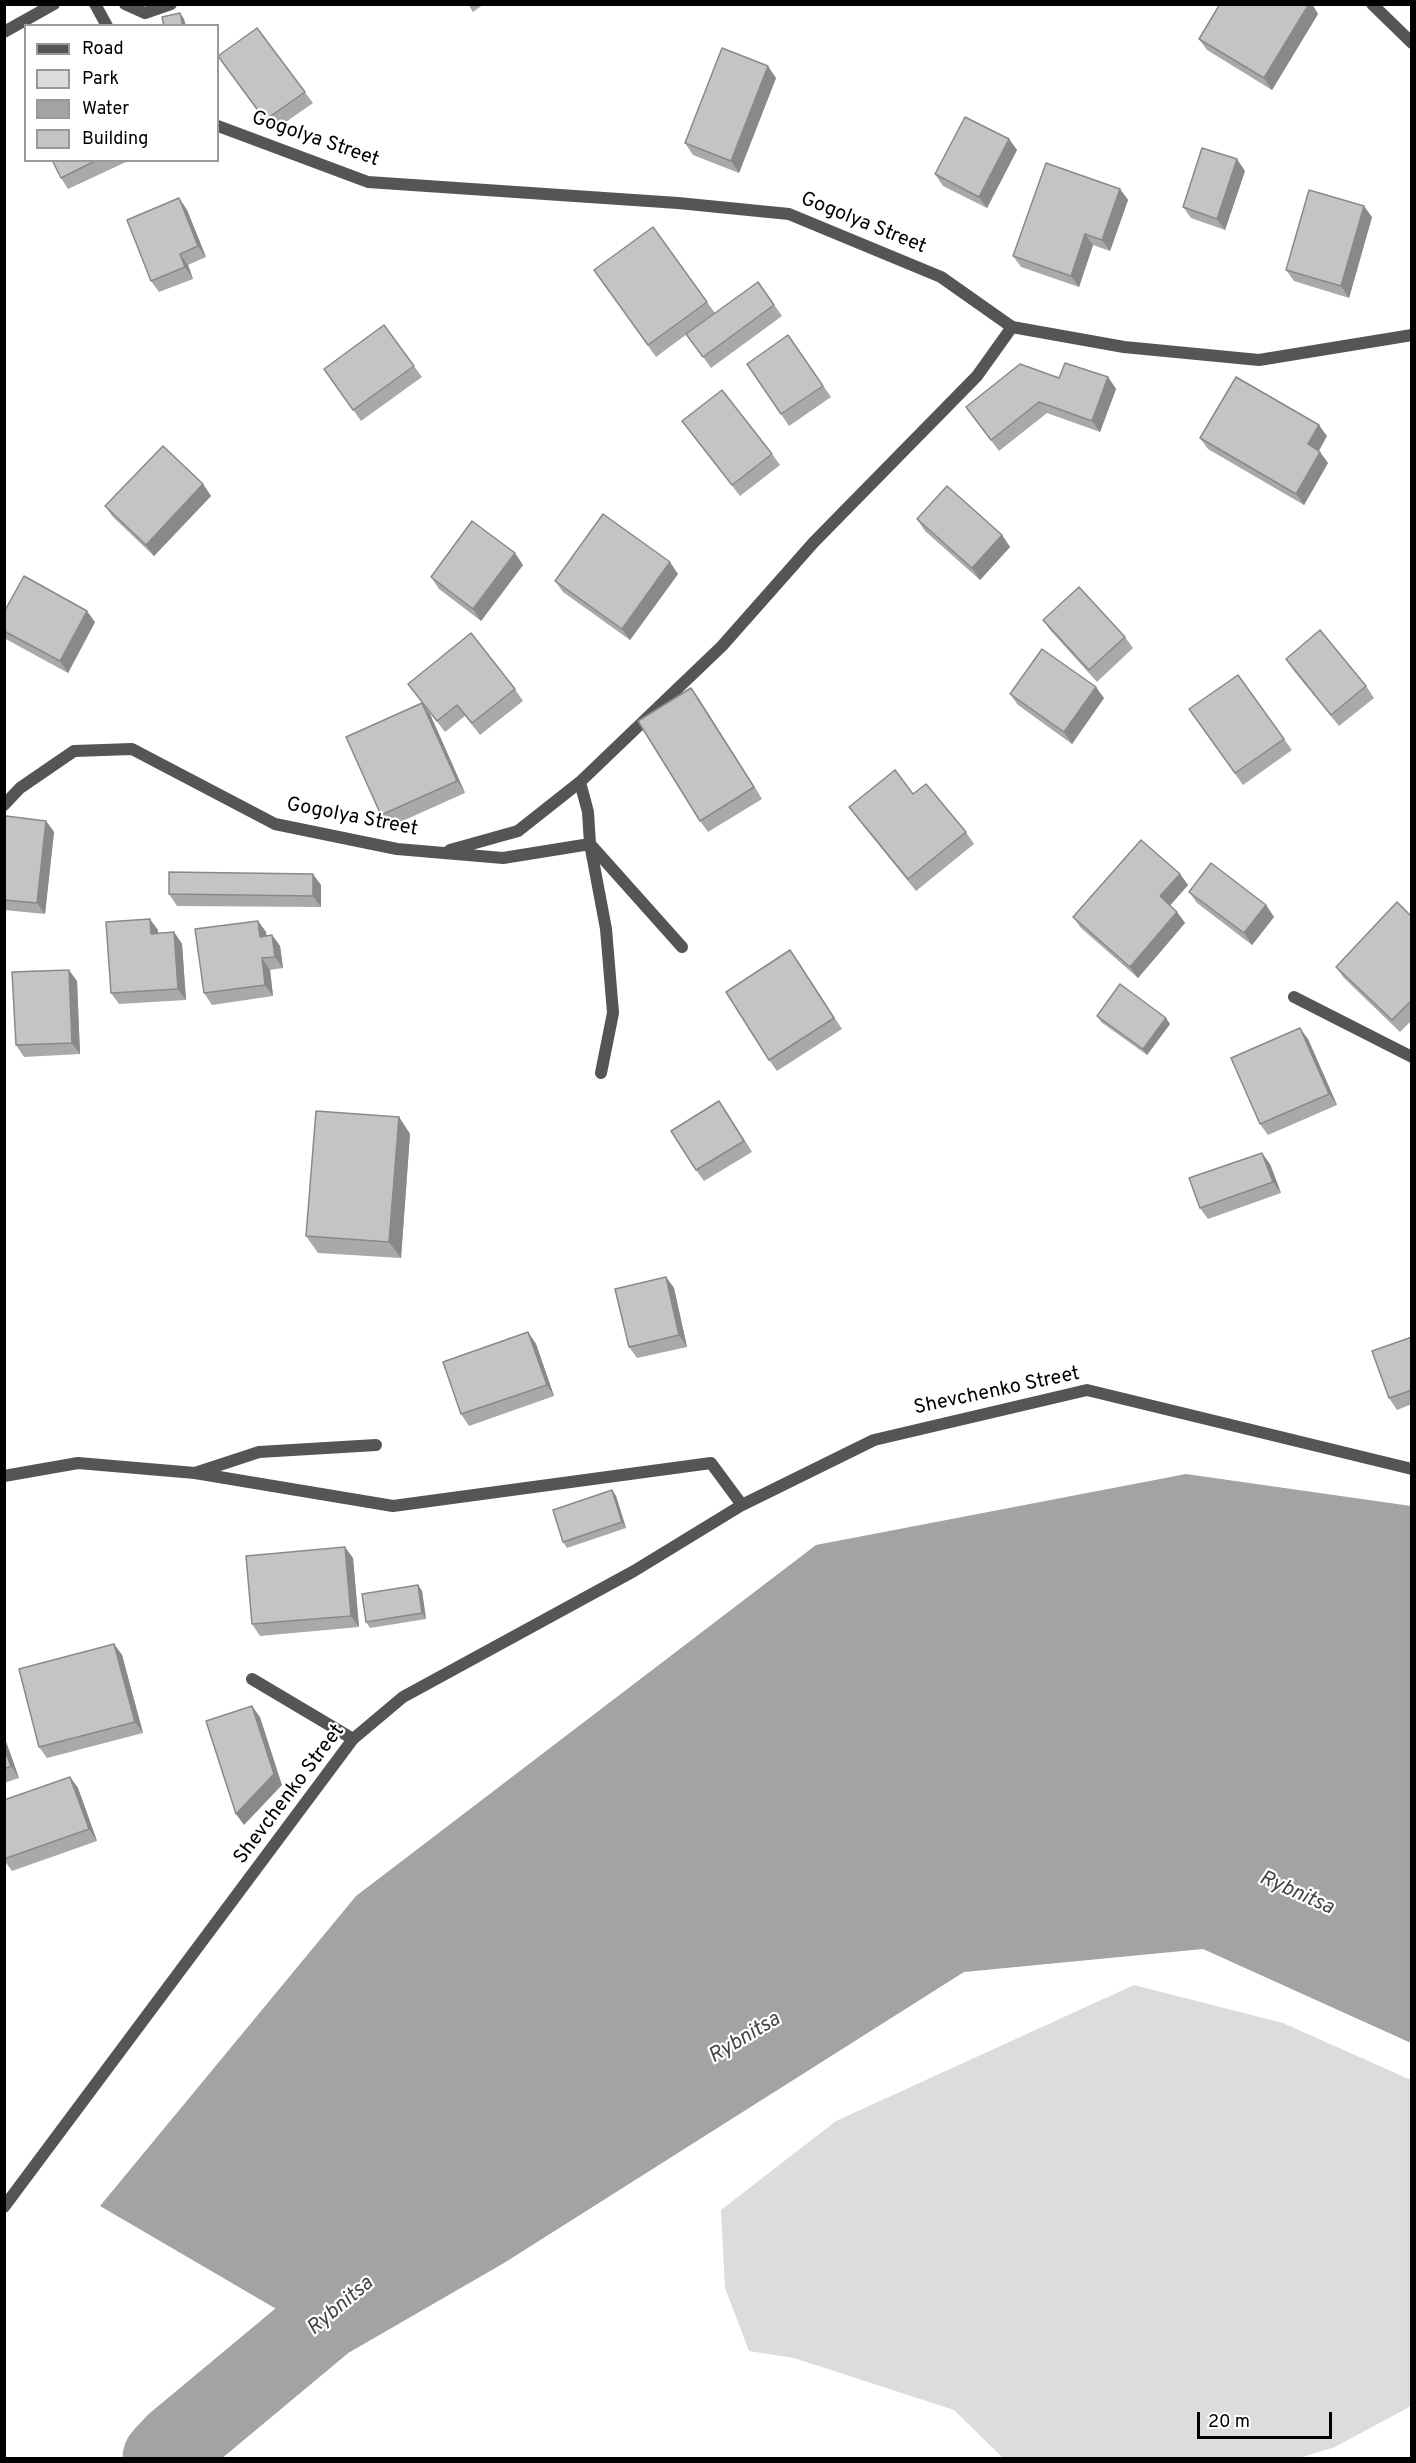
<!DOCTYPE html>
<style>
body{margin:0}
#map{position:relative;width:1416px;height:2463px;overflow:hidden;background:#fff;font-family:Overpass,sans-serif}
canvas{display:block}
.frame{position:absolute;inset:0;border:6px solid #000;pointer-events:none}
.legend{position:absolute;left:24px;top:24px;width:195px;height:138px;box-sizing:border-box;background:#fff;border:2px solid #999;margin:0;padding:8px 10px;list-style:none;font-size:18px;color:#000}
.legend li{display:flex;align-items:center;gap:12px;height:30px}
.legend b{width:30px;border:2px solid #999}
.scale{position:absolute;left:1197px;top:2412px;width:135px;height:27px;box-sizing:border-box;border:3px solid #000;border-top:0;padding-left:8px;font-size:18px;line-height:21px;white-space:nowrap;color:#000;-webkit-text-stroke:4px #fff;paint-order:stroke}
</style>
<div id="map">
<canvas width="1416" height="2463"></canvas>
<div class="frame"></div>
<ul class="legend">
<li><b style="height:8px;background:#555"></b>Road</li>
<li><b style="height:16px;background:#dcdcdc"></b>Park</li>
<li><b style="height:16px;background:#a3a3a3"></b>Water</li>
<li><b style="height:16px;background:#c4c4c4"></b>Building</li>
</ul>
<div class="scale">20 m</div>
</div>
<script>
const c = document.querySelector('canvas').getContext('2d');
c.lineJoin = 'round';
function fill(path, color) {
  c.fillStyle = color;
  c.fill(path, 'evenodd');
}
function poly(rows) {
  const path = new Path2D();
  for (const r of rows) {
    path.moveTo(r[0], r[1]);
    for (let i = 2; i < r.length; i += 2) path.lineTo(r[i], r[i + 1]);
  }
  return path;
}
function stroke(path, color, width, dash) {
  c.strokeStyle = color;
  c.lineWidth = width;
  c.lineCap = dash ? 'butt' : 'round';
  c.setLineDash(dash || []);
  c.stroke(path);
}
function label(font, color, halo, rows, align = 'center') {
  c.font = font + ' Overpass,sans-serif';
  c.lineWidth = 4.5;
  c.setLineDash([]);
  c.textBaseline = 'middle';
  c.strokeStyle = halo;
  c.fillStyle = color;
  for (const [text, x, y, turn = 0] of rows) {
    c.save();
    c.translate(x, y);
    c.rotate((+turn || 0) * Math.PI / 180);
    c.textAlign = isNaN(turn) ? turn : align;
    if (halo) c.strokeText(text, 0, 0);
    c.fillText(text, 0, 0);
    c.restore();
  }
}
const green = poly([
 [1134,1985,1283,2023,1411,2080,1411,2406,1335,2447,1299,2458,1003,2458,954,2410,794,2358,749,2351,725,2288,721,2210,836,2121]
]);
const water = poly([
 [1186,1474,1411,1506,1411,2043,1203,1949,964,1972,504,2263,350,2352,100,2206,356,1896,816,1545]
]);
const river = poly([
 [163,2458,177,2443,398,2259]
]);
const service = poly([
 [1372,4,1412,43],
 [195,1473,259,1452,376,1445],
 [252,1679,353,1739]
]);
const minor = poly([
 [95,4,107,26],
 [125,4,145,13,171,4],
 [218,126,368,182,678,203,789,214,941,277,1012,327,1124,347,1259,360,1412,335],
 [4,805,20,788,74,751,132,749,275,824,397,849,503,858,590,844,682,947],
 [450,850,518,831,580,782],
 [1294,997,1412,1057],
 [601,1073,613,1013,606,929,590,844,588,812,580,782,722,646,814,542,977,376,1012,327],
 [4,1476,78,1463,195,1473,393,1506,711,1463,742,1505],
 [4,2207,353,1739,403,1697,634,1571,742,1505,874,1440,1087,1390,1412,1469]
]);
const tertiary = poly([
 [4,32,54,4]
]);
const wall = poly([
 [468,4,484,4,473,12],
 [1220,4,1312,4,1318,14,1272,90,1207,50,1199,39],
 [257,28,313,103,273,131,218,56],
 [776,78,739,173,693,155,685,143],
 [1009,139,1017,150,987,208,943,186,935,174],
 [52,160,125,160,126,162,68,189,61,178],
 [1245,171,1225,230,1191,218,1183,207],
 [1120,189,1128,200,1110,251,1093,245,1079,287,1021,267,1013,256],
 [179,198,187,210,206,257,188,265,193,279,159,292,151,281],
 [1372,217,1349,298,1294,281,1286,270],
 [653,227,715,313,758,282,782,316,711,368,687,334,656,357,594,270],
 [384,325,422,377,361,421,324,369],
 [788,335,831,397,789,426,747,364],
 [1108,377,1116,389,1100,432,1047,413,999,451,966,407,1059,378],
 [682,421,772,454,780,465,740,496],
 [1327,436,1319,451,1328,463,1304,505,1208,449,1200,438],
 [203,484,211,496,154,556,113,517,105,506],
 [917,519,1002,535,1010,547,980,580,925,531],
 [523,565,481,621,439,589,431,577],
 [678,574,630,640,563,592,555,581],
 [4,612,95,622,68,673,4,638],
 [1043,620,1125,637,1133,648,1097,682,1051,631],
 [1286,659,1366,686,1374,698,1339,726,1294,671],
 [1238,675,1292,750,1243,785,1189,709],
 [408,684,515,689,523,701,480,735,465,716,445,732],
 [1010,694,1104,698,1072,744,1018,705],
 [699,699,762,799,708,832,700,821],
 [422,703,430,714,465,793,389,827,381,815],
 [913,794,966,832,974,844,916,891,857,818,849,807],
 [4,818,46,821,54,832,45,914,4,910],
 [1180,874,1188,885,1170,905,1177,912,1185,923,1138,978,1081,928,1073,917],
 [321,885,321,907,177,906,169,894],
 [1189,892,1266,905,1274,917,1252,945,1197,903],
 [1412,917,1412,1020,1400,1032,1344,978,1336,967],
 [258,921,266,932,266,936,272,935,280,946,283,968,270,970,273,996,212,1005,204,993],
 [158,930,158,933,174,932,182,944,186,1000,119,1004,111,993],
 [798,961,842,1029,777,1071,769,1060],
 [77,981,80,1054,24,1057,16,1045],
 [1097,1016,1170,1024,1147,1055,1101,1022],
 [1308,1039,1337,1105,1268,1135,1260,1124],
 [719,1101,752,1152,704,1181,696,1170],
 [399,1117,410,1134,401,1258,318,1253,306,1236],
 [1270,1164,1281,1193,1208,1219,1200,1208],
 [666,1277,674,1288,687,1347,637,1358,629,1347],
 [528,1332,536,1344,554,1396,469,1426,461,1414],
 [1412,1337,1412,1404,1397,1410,1389,1398],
 [612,1490,616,1496,626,1528,567,1548,563,1542],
 [353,1558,359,1627,260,1636,252,1624],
 [418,1585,422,1591,426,1619,370,1628,366,1622],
 [114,1644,122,1655,143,1733,47,1758,39,1747],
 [4,1736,19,1778,4,1783],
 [70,1777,78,1788,97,1841,12,1871,4,1860,4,1800]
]);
const shadedWall = poly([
 [1309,4,1312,4,1318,14,1272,90,1264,78],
 [180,13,184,19,186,26,183,26],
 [768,66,776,78,739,173,731,161],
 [1009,139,1017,150,987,208,979,197],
 [1237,159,1245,171,1225,230,1217,219],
 [1120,189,1128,200,1110,251,1102,240],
 [179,198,187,210,206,257,198,246],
 [1364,206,1372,217,1349,298,1341,286],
 [1085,234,1093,245,1079,287,1071,276],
 [180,254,188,265,193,279,185,267],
 [1108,377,1116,389,1100,432,1092,421],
 [1319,425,1327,436,1316,455,1308,444],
 [1320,452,1328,463,1304,505,1296,494],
 [203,484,211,496,154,556,146,545],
 [1002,535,1010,547,980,580,972,568],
 [515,553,523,565,481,621,473,609],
 [670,562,678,574,630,640,622,629],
 [87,611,95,622,68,673,60,661],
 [1096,687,1104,698,1072,744,1064,732],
 [691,688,699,699,762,799,754,787],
 [422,703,430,714,465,793,457,781],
 [46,821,54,832,45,914,37,903],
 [313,874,321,885,321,907,313,896],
 [1180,874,1188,885,1168,908,1160,896],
 [1266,905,1274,917,1252,945,1244,933],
 [1177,912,1185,923,1138,978,1130,967],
 [150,919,158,930,159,945,151,934],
 [258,921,266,932,268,948,260,937],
 [174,932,182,944,186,1000,178,989],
 [272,935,280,946,283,968,275,957],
 [262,958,270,970,273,996,265,985],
 [69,970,77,981,80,1054,72,1043],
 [1166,1018,1170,1024,1147,1055,1143,1049],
 [1300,1028,1308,1039,1337,1105,1329,1094],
 [719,1101,727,1113,752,1152,744,1141],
 [399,1117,410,1134,401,1258,389,1242],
 [1262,1153,1270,1164,1281,1193,1273,1182],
 [666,1277,674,1288,687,1347,679,1335],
 [528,1332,536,1344,554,1396,547,1385],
 [612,1490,616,1496,626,1528,622,1522],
 [345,1547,353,1558,359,1627,351,1616],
 [418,1585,422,1591,426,1619,422,1613],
 [114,1644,122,1655,143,1733,135,1722],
 [252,1706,260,1717,282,1785,244,1825,236,1814],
 [4,1736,19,1778,11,1766,4,1748],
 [70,1777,78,1788,97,1841,89,1829]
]);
const building = poly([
 [1220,4,1309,4,1264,78,1199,39,1220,4],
 [180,13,183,26,164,26,162,17,180,13],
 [257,28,305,92,265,120,218,56,257,28],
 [722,48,768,66,731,161,685,143,722,48],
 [965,117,1009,139,979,197,935,174,965,117],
 [1202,148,1237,159,1217,219,1183,207,1202,148],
 [52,160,97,160,61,178,52,160],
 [1046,163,1120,189,1102,240,1085,234,1071,276,1013,256,1046,163],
 [1309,190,1364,206,1341,286,1286,270,1309,190],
 [179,198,198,246,180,254,185,267,151,281,127,220,179,198],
 [653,227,707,302,648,345,594,270,653,227],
 [758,282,774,305,703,357,686,334,758,282],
 [384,325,414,366,353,410,324,369,384,325],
 [788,335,823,386,781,414,747,364,788,335],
 [1065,363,1108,377,1092,421,1039,402,991,440,966,407,1020,364,1059,378,1065,363],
 [1236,377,1319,425,1308,444,1320,452,1296,494,1200,438,1236,377],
 [722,390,772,454,732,485,682,421,722,390],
 [163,446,203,484,146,545,105,506,163,446],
 [947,486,1002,535,972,568,917,519,947,486],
 [603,514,670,562,622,629,555,581,603,514],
 [472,521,515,553,473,609,431,577,472,521],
 [24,576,87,611,60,661,4,631,4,612,24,576],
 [1079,587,1125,637,1089,670,1043,620,1079,587],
 [1320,630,1366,686,1331,715,1286,659,1320,630],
 [471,633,515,689,472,723,457,705,437,721,408,684,471,633],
 [1042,649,1096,687,1064,732,1010,694,1042,649],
 [1238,675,1284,739,1235,773,1189,709,1238,675],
 [691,688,754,787,700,821,638,721,691,688],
 [422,703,457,781,381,815,346,737,422,703],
 [895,770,913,794,926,784,966,832,908,879,849,807,895,770],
 [6,816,46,821,37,903,4,900,4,818,6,816],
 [1141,840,1180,874,1160,896,1177,912,1130,967,1073,917,1141,840],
 [1211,863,1266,905,1244,933,1189,892,1211,863],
 [169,872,313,874,313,896,169,894,169,872],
 [1397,902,1412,917,1412,1000,1392,1020,1336,967,1397,902],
 [150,919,151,934,174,932,178,989,111,993,106,922,150,919],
 [258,921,260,937,272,935,275,957,262,958,265,985,204,993,195,929,258,921],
 [790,950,834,1018,769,1060,726,992,790,950],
 [69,970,72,1043,16,1045,12,972,69,970],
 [1120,984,1166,1018,1143,1049,1097,1016,1120,984],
 [1300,1028,1329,1094,1260,1124,1231,1058,1300,1028],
 [719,1101,744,1141,696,1170,671,1131,719,1101],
 [316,1111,399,1117,389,1242,306,1236,316,1111],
 [1262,1153,1273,1182,1200,1208,1189,1178,1262,1153],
 [666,1277,679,1335,629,1347,615,1289,666,1277],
 [528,1332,547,1385,461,1414,443,1362,528,1332],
 [1412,1337,1412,1390,1389,1398,1372,1351,1412,1337],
 [612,1490,622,1522,563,1542,553,1510,612,1490],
 [345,1547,351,1616,252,1624,246,1556,345,1547],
 [418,1585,422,1613,366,1622,362,1594,418,1585],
 [114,1644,135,1722,39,1747,19,1669,114,1644],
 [252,1706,274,1774,236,1814,206,1721,252,1706],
 [4,1748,11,1766,4,1769,4,1748],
 [70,1777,89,1829,4,1859,4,1800,70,1777]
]);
const streetNames = [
 ["Gogolya Street",315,140,19],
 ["Gogolya Street",863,224,22],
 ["Gogolya Street",352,818,11],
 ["Shevchenko Street",997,1392,-12],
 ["Shevchenko Street",290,1795,-53]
];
const waterNames = [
 ["Rybnitsa",1296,1894,24],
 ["Rybnitsa",745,2039,-31],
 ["Rybnitsa",341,2307,-40]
];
fill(green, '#dcdcdc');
fill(water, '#a3a3a3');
stroke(river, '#a3a3a3', 81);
stroke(service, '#555', 12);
stroke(minor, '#555', 12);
stroke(tertiary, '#555', 12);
fill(wall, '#a9a9a9');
fill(shadedWall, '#898989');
fill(building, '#c4c4c4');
stroke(building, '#898989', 1.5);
label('20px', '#000', '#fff', streetNames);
label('italic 21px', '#444', '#fff', waterNames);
</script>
